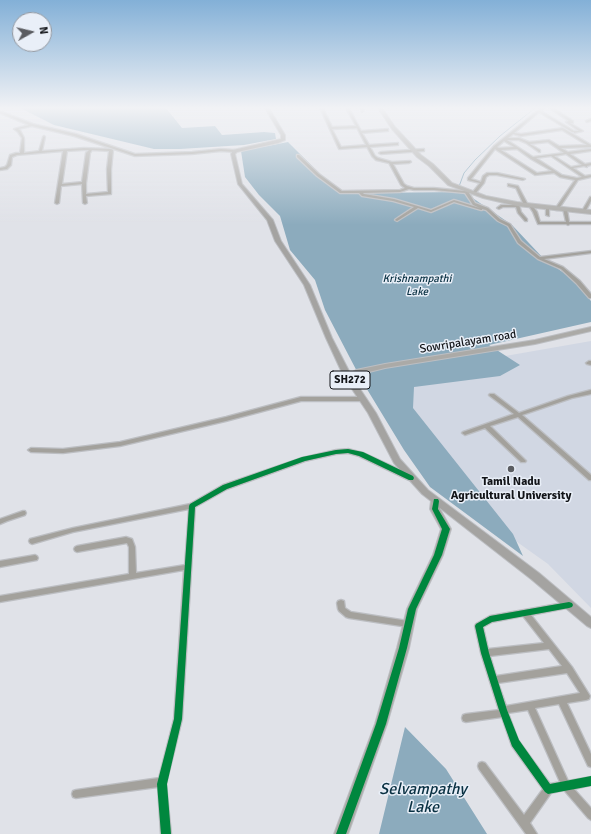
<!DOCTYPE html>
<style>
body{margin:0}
#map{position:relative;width:591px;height:834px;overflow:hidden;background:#e0e2e8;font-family:Signika,sans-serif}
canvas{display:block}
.north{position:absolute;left:12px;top:12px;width:40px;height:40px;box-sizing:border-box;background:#e9eff8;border:1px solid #93979e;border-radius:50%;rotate:82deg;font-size:11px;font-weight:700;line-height:16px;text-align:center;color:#121418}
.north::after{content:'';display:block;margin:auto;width:14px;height:18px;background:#5a5c61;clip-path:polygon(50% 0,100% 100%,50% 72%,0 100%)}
</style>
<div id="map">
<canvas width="591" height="834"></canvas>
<div class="north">N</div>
</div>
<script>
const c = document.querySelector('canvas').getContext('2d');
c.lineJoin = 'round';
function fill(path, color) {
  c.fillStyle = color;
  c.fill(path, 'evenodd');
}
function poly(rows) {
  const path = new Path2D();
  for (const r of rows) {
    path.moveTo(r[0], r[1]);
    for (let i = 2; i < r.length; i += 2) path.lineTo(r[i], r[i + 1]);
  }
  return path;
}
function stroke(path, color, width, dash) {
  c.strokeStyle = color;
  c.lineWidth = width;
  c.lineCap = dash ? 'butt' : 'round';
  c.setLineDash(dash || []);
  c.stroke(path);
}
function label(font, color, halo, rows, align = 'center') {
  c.font = font + ' Signika,sans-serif';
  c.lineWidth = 3;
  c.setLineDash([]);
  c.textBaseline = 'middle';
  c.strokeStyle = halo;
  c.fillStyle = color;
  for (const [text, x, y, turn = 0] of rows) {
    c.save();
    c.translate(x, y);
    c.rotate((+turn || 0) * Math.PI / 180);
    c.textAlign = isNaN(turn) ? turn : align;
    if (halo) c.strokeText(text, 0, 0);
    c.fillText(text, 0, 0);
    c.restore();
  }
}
const built = poly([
 [591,341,591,608,548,564,461,502,368,380]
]);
const water = poly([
 [20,108,166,108,182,128,215,126,222,135,264,132,275,133,276,139,244,145,180,149,154,149,54,125],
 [288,142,336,190,356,193,464,192,512,225,544,259,574,280,591,301,591,322,489,345,520,365,500,376,414,387,413,408,513,534,523,556,430,487,404,450,362,381,325,310,315,280,290,250,280,216,259,195,245,177,241,151],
 [405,727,446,769,487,834,379,834]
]);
const stream = poly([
 [457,192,464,173,475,160,500,136,535,108]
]);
const street = poly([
 [320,108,323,108,332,127,356,126,346,108,349,108,361,131,388,129,388,131,387,131,362,133,369,145,398,143,398,145,397,145,370,147,375,156,378,158,392,162,410,161,411,162,409,163,393,164,404,184,407,186,414,188,434,188,465,191,466,190,470,191,470,193,469,193,475,203,488,208,500,219,510,224,521,241,540,257,591,251,591,253,544,259,563,267,580,281,591,294,591,298,589,298,576,283,561,269,538,259,518,243,508,226,498,221,486,210,482,209,482,210,481,210,454,202,431,212,418,208,397,221,395,220,396,219,414,207,393,201,362,196,359,193,340,193,317,176,297,157,297,155,299,155,319,174,342,191,400,190,405,188,401,185,389,163,376,160,372,156,367,147,339,149,320,108],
 [357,128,366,145,341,147,332,129,357,128],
 [409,189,414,190,434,190,465,193,473,205,480,208,454,200,431,210,394,199,364,194,363,193,400,192,409,189],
 [360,108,363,108,364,111,362,112,360,108],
 [541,108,544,108,541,111,574,131,579,131,566,122,569,121,549,108,553,108,573,121,573,123,570,123,583,131,574,133,574,132,572,132,539,112,514,133,521,134,563,128,591,145,591,147,561,148,568,152,591,149,591,151,590,151,570,154,585,164,591,163,591,165,587,166,587,167,584,166,573,168,585,176,591,175,591,177,578,180,558,210,556,210,555,209,575,180,560,177,554,173,535,175,495,149,471,179,481,182,483,176,487,173,497,173,525,179,523,180,497,175,489,175,486,177,484,183,475,194,473,194,472,193,480,183,468,180,468,178,494,146,541,108],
 [562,130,587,145,559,146,549,140,529,142,519,138,508,138,513,134,521,136,562,130],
 [507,140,519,140,526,143,539,152,540,152,540,150,530,144,548,142,564,153,533,157,507,140],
 [504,141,514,147,499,148,497,147,504,141],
 [517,149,531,159,552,171,537,173,501,150,517,149],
 [566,154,582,165,571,167,554,156,566,154],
 [551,156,582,177,577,178,562,175,536,158,551,156],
 [0,111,33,124,76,134,135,154,192,152,221,149,235,150,237,151,235,152,221,151,192,154,135,156,74,136,32,126,18,129,20,130,24,138,24,153,39,151,43,137,44,136,45,137,42,151,84,148,111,149,113,150,111,169,111,194,86,196,87,203,85,204,83,203,82,184,61,186,59,203,57,204,55,203,63,151,17,155,12,157,11,165,7,169,0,170,0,168,5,167,7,165,10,155,16,153,20,153,22,138,18,132,14,129,29,125,0,113,0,111],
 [84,150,89,150,86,153,82,182,62,184,67,151,84,150],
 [92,150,109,151,107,169,108,192,86,194,86,183,90,153,92,150],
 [591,119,591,121,587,122,586,121,591,119],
 [423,149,424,149,424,151,381,154,379,153,381,152,423,149],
 [508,184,518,186,528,205,527,206,524,205,516,188,508,186,508,184],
 [590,197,591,197,591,201,585,212,583,212,582,211,590,197],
 [516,203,519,204,521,212,527,219,527,221,525,221,518,213,516,207,503,207,499,209,497,208,501,205,515,205,516,203],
 [530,205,532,205,537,212,540,222,566,222,563,209,565,208,567,209,569,222,591,222,591,224,570,224,568,225,566,224,538,224,533,212,529,206,530,205],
 [546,207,549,208,549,216,546,215,546,207],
 [589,361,591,361,591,365,587,364,586,363,589,361],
 [591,390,591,394,572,398,522,415,591,475,591,480,589,480,518,417,490,426,525,460,526,461,525,462,521,462,485,428,465,435,462,433,463,432,514,414,490,396,489,395,490,394,494,394,519,413,568,396,591,390],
 [301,397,363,397,366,399,363,401,301,401,226,421,120,446,63,453,31,452,28,450,31,448,63,449,120,442,226,417,301,397],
 [348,449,363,453,413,476,414,478,413,480,409,480,359,456,348,453,336,454,305,461,227,489,195,507,182,719,166,784,171,834,161,834,158,787,76,798,73,797,72,794,73,791,76,790,159,778,174,719,184,570,0,602,0,596,129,574,129,547,127,543,77,552,75,551,74,549,75,547,77,546,126,537,132,539,135,547,136,573,185,565,189,509,73,532,32,544,30,543,29,541,30,539,73,528,190,504,223,485,302,458,336,450,348,449],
 [23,511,25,511,26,513,25,515,7,521,0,524,0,519,23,511],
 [35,555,37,556,38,558,37,560,0,567,0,561,35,555],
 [341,600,344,601,345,608,351,612,408,621,411,622,412,624,411,626,408,627,349,618,346,617,339,611,338,609,337,603,338,601,341,600],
 [569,602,572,603,573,605,572,607,531,615,572,667,590,696,589,699,586,700,567,703,591,754,591,767,588,766,559,704,535,708,568,781,591,777,591,785,574,789,591,808,591,820,588,818,564,790,551,793,530,823,537,834,526,834,479,769,478,766,479,763,482,762,485,763,524,815,543,789,512,746,502,717,466,722,463,721,462,718,463,715,466,714,499,710,481,653,475,626,476,624,490,616,569,602],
 [523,616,544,643,488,649,483,627,492,622,523,616],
 [549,649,562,666,496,676,490,656,549,649],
 [567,673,580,693,506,706,498,683,567,673],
 [528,710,560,782,550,784,518,740,508,713,528,710]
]);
const secondary = poly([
 [378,108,382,108,395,127,421,155,433,164,452,183,486,196,517,202,591,210,591,214,517,206,483,198,448,185,429,166,417,157,392,129,378,108],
 [591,327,591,331,535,344,385,368,361,374,348,379,344,377,356,370,385,364,535,340,591,327],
 [436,498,439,499,441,501,440,509,451,529,443,555,417,609,409,648,387,724,348,834,334,834,375,724,397,648,407,609,433,555,441,529,430,509,431,501,433,499,436,498]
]);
const primary = poly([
 [265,108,269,108,285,135,285,140,278,143,237,152,235,154,242,184,273,220,281,241,310,285,332,338,352,377,376,413,400,459,428,490,539,573,591,617,591,628,587,626,531,579,422,494,394,463,368,413,344,377,326,338,304,285,275,241,267,220,238,184,231,154,233,150,281,139,281,135,265,108]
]);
const cycleway = poly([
 [348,449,363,452,413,476,414,478,413,480,409,480,359,456,348,453,336,454,305,461,227,489,195,507,182,719,167,784,171,834,161,834,157,784,174,719,189,506,190,504,223,485,302,457,336,450,348,449],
 [434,499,438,499,439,501,438,509,450,529,442,555,416,609,407,648,386,724,346,834,336,834,376,724,399,648,408,609,434,555,442,529,432,509,434,499],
 [569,602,572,603,573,605,572,607,569,608,492,622,483,627,489,653,507,710,519,740,550,784,591,776,591,786,548,794,545,792,512,746,499,710,481,653,475,626,476,624,490,616,569,602]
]);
const markers = [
 [511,469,4,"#5a5c61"]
];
const farWaternames = [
 ["Krishnampathi",417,279],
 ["Lake",417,292]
];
const shields = [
 [350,380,40]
];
const shieldNames = [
 ["SH272",350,380]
];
const streetNames = [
 ["Sowripalayam road",468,342,-9]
];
const poiNames = [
 ["Tamil Nadu",511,482],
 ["Agricultural University",511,496]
];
const nearWaternames = [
 ["Selvampathy",423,790],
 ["Lake",423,808]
];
fill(built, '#d1d7e3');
fill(water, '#8cabbd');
stroke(stream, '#8cabbd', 1);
stroke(street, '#bcbec2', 2.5);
stroke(secondary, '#bcbec2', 2);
stroke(primary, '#bcbec2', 2);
fill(street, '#a3a19c');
fill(secondary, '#abaaa7');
fill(primary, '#a4a3a1');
fill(cycleway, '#00873e');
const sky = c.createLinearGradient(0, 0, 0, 225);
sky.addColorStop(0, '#83b0d7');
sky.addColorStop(0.48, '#f1f2f5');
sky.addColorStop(1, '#f1f2f500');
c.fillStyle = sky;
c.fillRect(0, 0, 591, 225);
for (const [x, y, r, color] of markers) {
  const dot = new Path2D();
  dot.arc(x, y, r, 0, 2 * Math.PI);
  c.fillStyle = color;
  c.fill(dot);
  stroke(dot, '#e9eff8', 1.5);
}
label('italic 11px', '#093042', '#e9eff8', farWaternames);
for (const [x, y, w] of shields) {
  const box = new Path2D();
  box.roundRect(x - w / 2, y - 9, w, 18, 3);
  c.fillStyle = '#e9eff8';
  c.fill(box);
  stroke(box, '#121418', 1);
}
label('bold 11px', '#121418', null, shieldNames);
label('12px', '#121418', '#e9eff8', streetNames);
label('bold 12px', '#121418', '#e9eff8', poiNames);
label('italic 16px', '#093042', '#e9eff8', nearWaternames);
</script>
